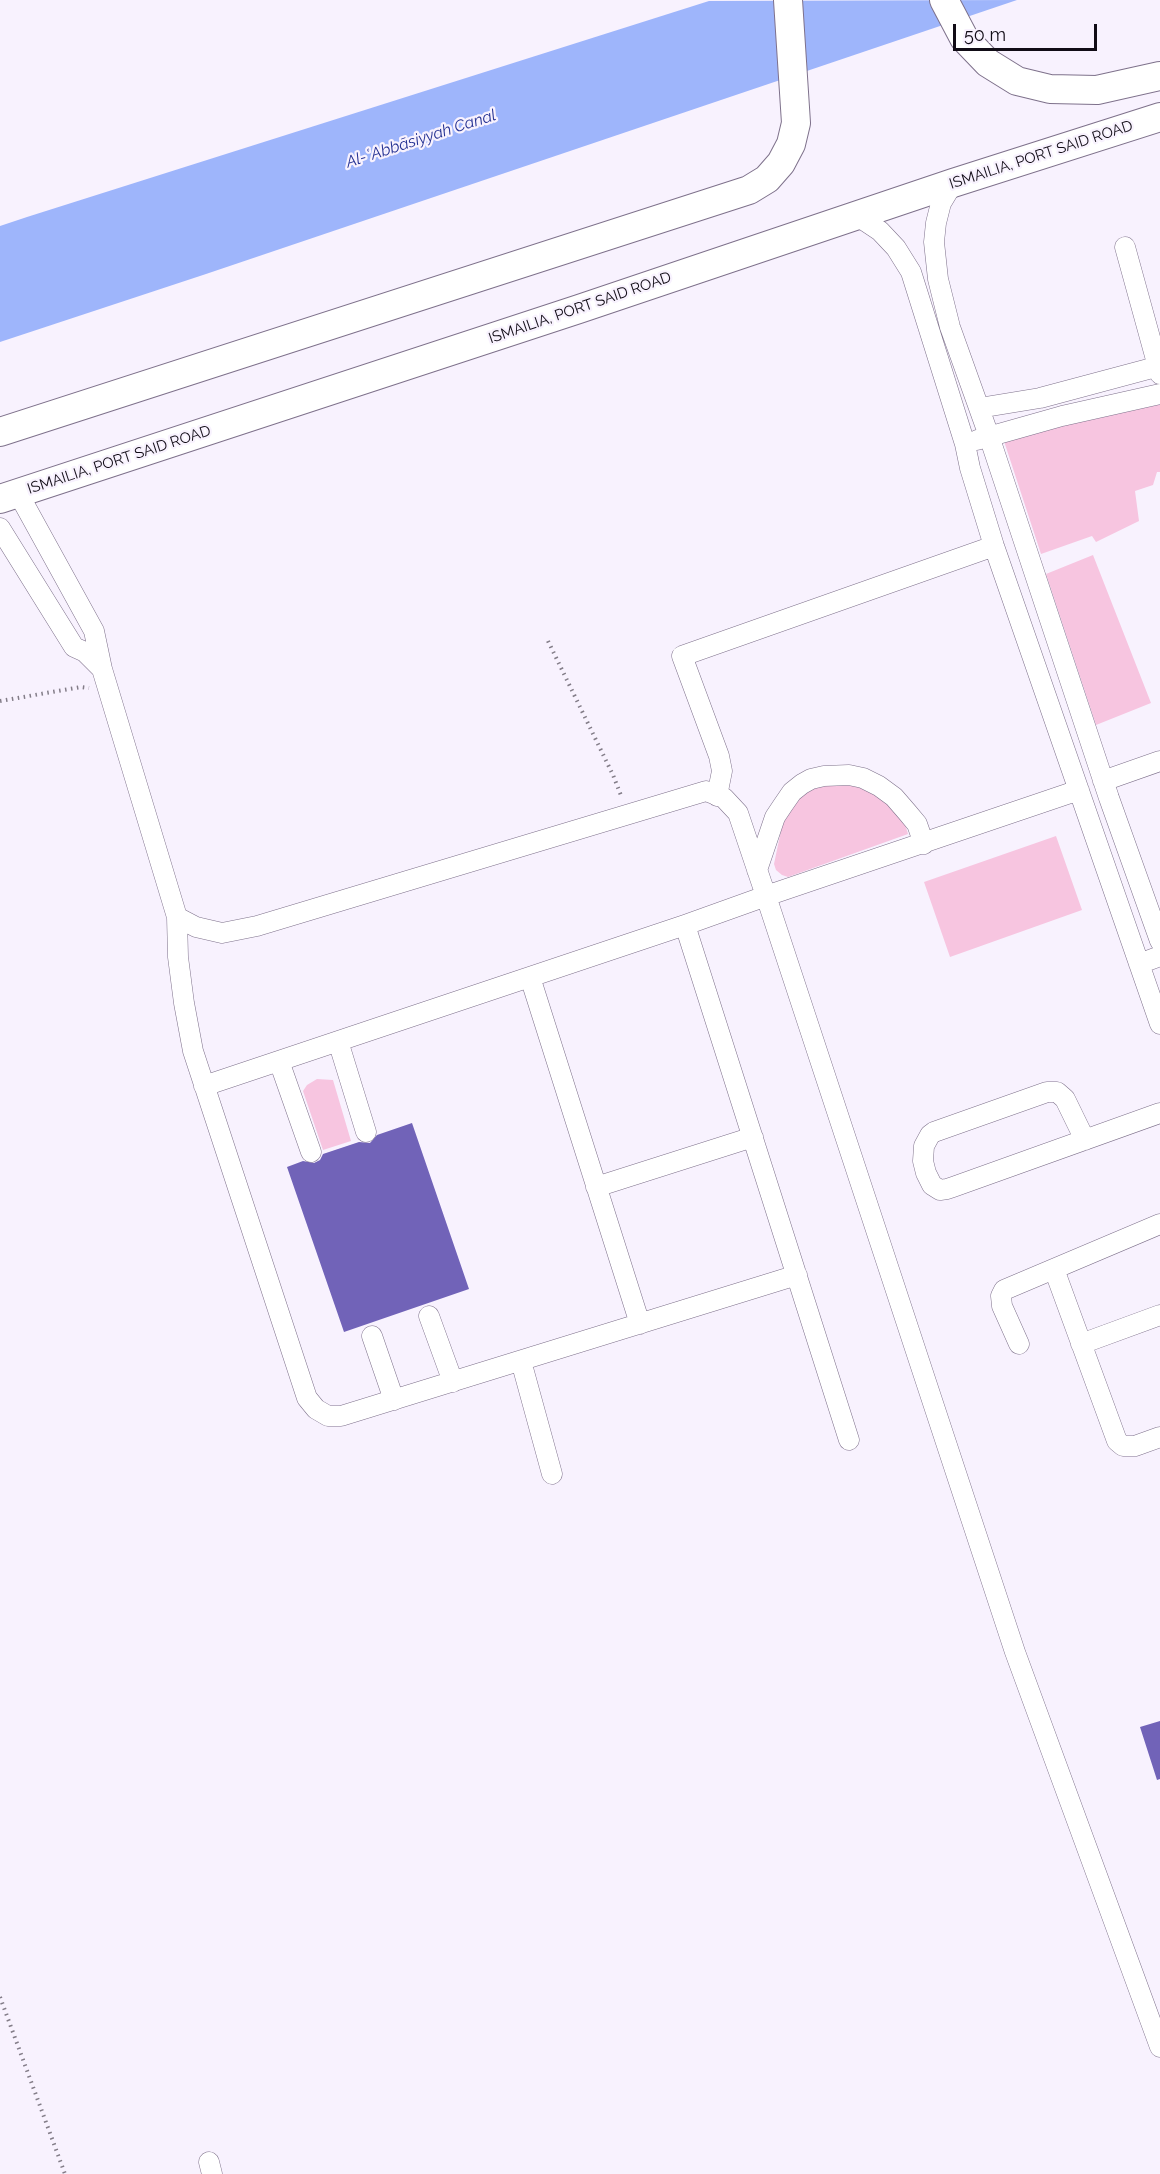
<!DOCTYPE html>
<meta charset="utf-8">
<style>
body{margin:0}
#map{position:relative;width:1160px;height:2174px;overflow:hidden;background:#f8f2fe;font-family:Raleway,sans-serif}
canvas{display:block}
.scale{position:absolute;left:953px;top:24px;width:144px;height:27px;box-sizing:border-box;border:3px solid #110c16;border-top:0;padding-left:8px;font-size:18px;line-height:21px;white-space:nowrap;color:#110c16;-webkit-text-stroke:4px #f8f2fe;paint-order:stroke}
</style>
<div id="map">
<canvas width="1160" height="2174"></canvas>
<div class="scale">50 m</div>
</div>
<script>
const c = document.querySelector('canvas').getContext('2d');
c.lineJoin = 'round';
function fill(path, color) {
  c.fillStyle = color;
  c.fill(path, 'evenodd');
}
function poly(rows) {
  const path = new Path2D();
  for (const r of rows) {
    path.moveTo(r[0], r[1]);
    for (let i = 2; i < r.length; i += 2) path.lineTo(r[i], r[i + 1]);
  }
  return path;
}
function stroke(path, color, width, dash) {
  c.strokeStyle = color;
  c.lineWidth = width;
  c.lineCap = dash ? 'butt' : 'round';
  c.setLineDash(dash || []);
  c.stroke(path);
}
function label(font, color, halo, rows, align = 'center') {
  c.font = font + ' Raleway,sans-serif';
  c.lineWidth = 4.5;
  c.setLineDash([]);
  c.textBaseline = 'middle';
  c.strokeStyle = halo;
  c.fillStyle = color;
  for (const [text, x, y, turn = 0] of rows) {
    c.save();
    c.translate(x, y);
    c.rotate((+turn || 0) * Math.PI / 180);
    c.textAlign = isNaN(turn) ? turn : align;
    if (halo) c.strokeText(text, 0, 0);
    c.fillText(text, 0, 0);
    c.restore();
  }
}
const green = poly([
 [1160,400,1160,472,1157,472,1153,485,1135,491,1139,521,1096,542,1092,536,1041,554,1002,435],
 [1093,555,1151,703,1096,725,1046,574],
 [826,784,856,785,869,790,896,811,905,824,908,834,788,877,782,875,776,870,774,864,783,821,792,806,803,794,814,787],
 [1056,836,1082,910,950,957,924,882],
 [317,1079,333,1080,351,1141,323,1150,303,1091,307,1085]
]);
const water = poly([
 [1017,0,206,274,0,342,0,226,27,217,709,1]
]);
const building = poly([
 [412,1123,469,1289,344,1332,287,1167,303,1161,314,1163,320,1160,323,1154,359,1142,370,1143,377,1135],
 [1160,1721,1160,1779,1157,1780,1140,1727]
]);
const path = poly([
 [548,641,613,775,622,798],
 [0,701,81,687,89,688],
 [0,1997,65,2174]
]);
const minor = poly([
 [953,183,941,203,936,223,934,242,938,279,950,327,989,436,1109,798,1160,941],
 [856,215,880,231,896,248,911,272,965,444,970,468,994,546,1160,1024],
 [1125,247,1160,374],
 [979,408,1040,398,1160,366],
 [977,440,1062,416,1160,394],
 [18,493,94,631,102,669,177,917,196,927,222,933,257,926,706,791,724,798,738,813,766,896,1079,790],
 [0,528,74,647,85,652,102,669],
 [1103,781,1160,761],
 [717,796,722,771,719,756,682,656,994,546],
 [757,870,775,817,783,805,792,792,802,784,811,779,824,776,849,775,863,778,879,786,894,797,907,812,917,824,924,844],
 [177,917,178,957,184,1003,193,1051,307,1398,316,1409,328,1416,341,1416,797,1275],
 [685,925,849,1440],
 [1139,964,1160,956],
 [530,977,640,1324],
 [338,1041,366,1132],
 [279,1061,311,1152],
 [204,1086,685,925,766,896,1015,1652,1160,2047],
 [1085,1140,1065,1099,1057,1092,1047,1092,934,1132,930,1135,924,1146,923,1161,926,1173,932,1185,940,1190,947,1189,953,1187,1160,1113],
 [596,1187,753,1137],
 [1054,1269,1117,1441,1123,1446,1135,1446,1160,1437],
 [429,1316,453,1382],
 [372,1336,394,1400],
 [1019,1344,1002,1306,1001,1296,1004,1290,1160,1224],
 [1081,1344,1160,1315],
 [521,1361,552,1474],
 [209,2162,212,2174]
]);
const highway = poly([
 [944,0,964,38,988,63,1017,81,1050,89,1097,90,1160,76],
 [0,432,749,190,767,179,781,163,791,144,796,123,788,0],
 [0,499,579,309,953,183,1160,117]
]);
const streetNames = [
 ["ISMAILIA, PORT SAID ROAD",1041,155,-18],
 ["ISMAILIA, PORT SAID ROAD",580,308,-19],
 ["ISMAILIA, PORT SAID ROAD",119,460,-18]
];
const waterNames = [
 ["Al-ʿAbbāsiyyah Canal",421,139,-18]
];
fill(green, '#f7c5e0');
fill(water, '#9eb5fb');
fill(building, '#7163b8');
stroke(minor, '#7e718b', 21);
stroke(highway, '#7e718b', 30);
stroke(path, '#837d88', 4, [1.5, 4.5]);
stroke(minor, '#fff', 20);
stroke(highway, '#fff', 28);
label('15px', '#110c16', '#f8f2fe', streetNames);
label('italic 16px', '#233092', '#f8f2fe', waterNames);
</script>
